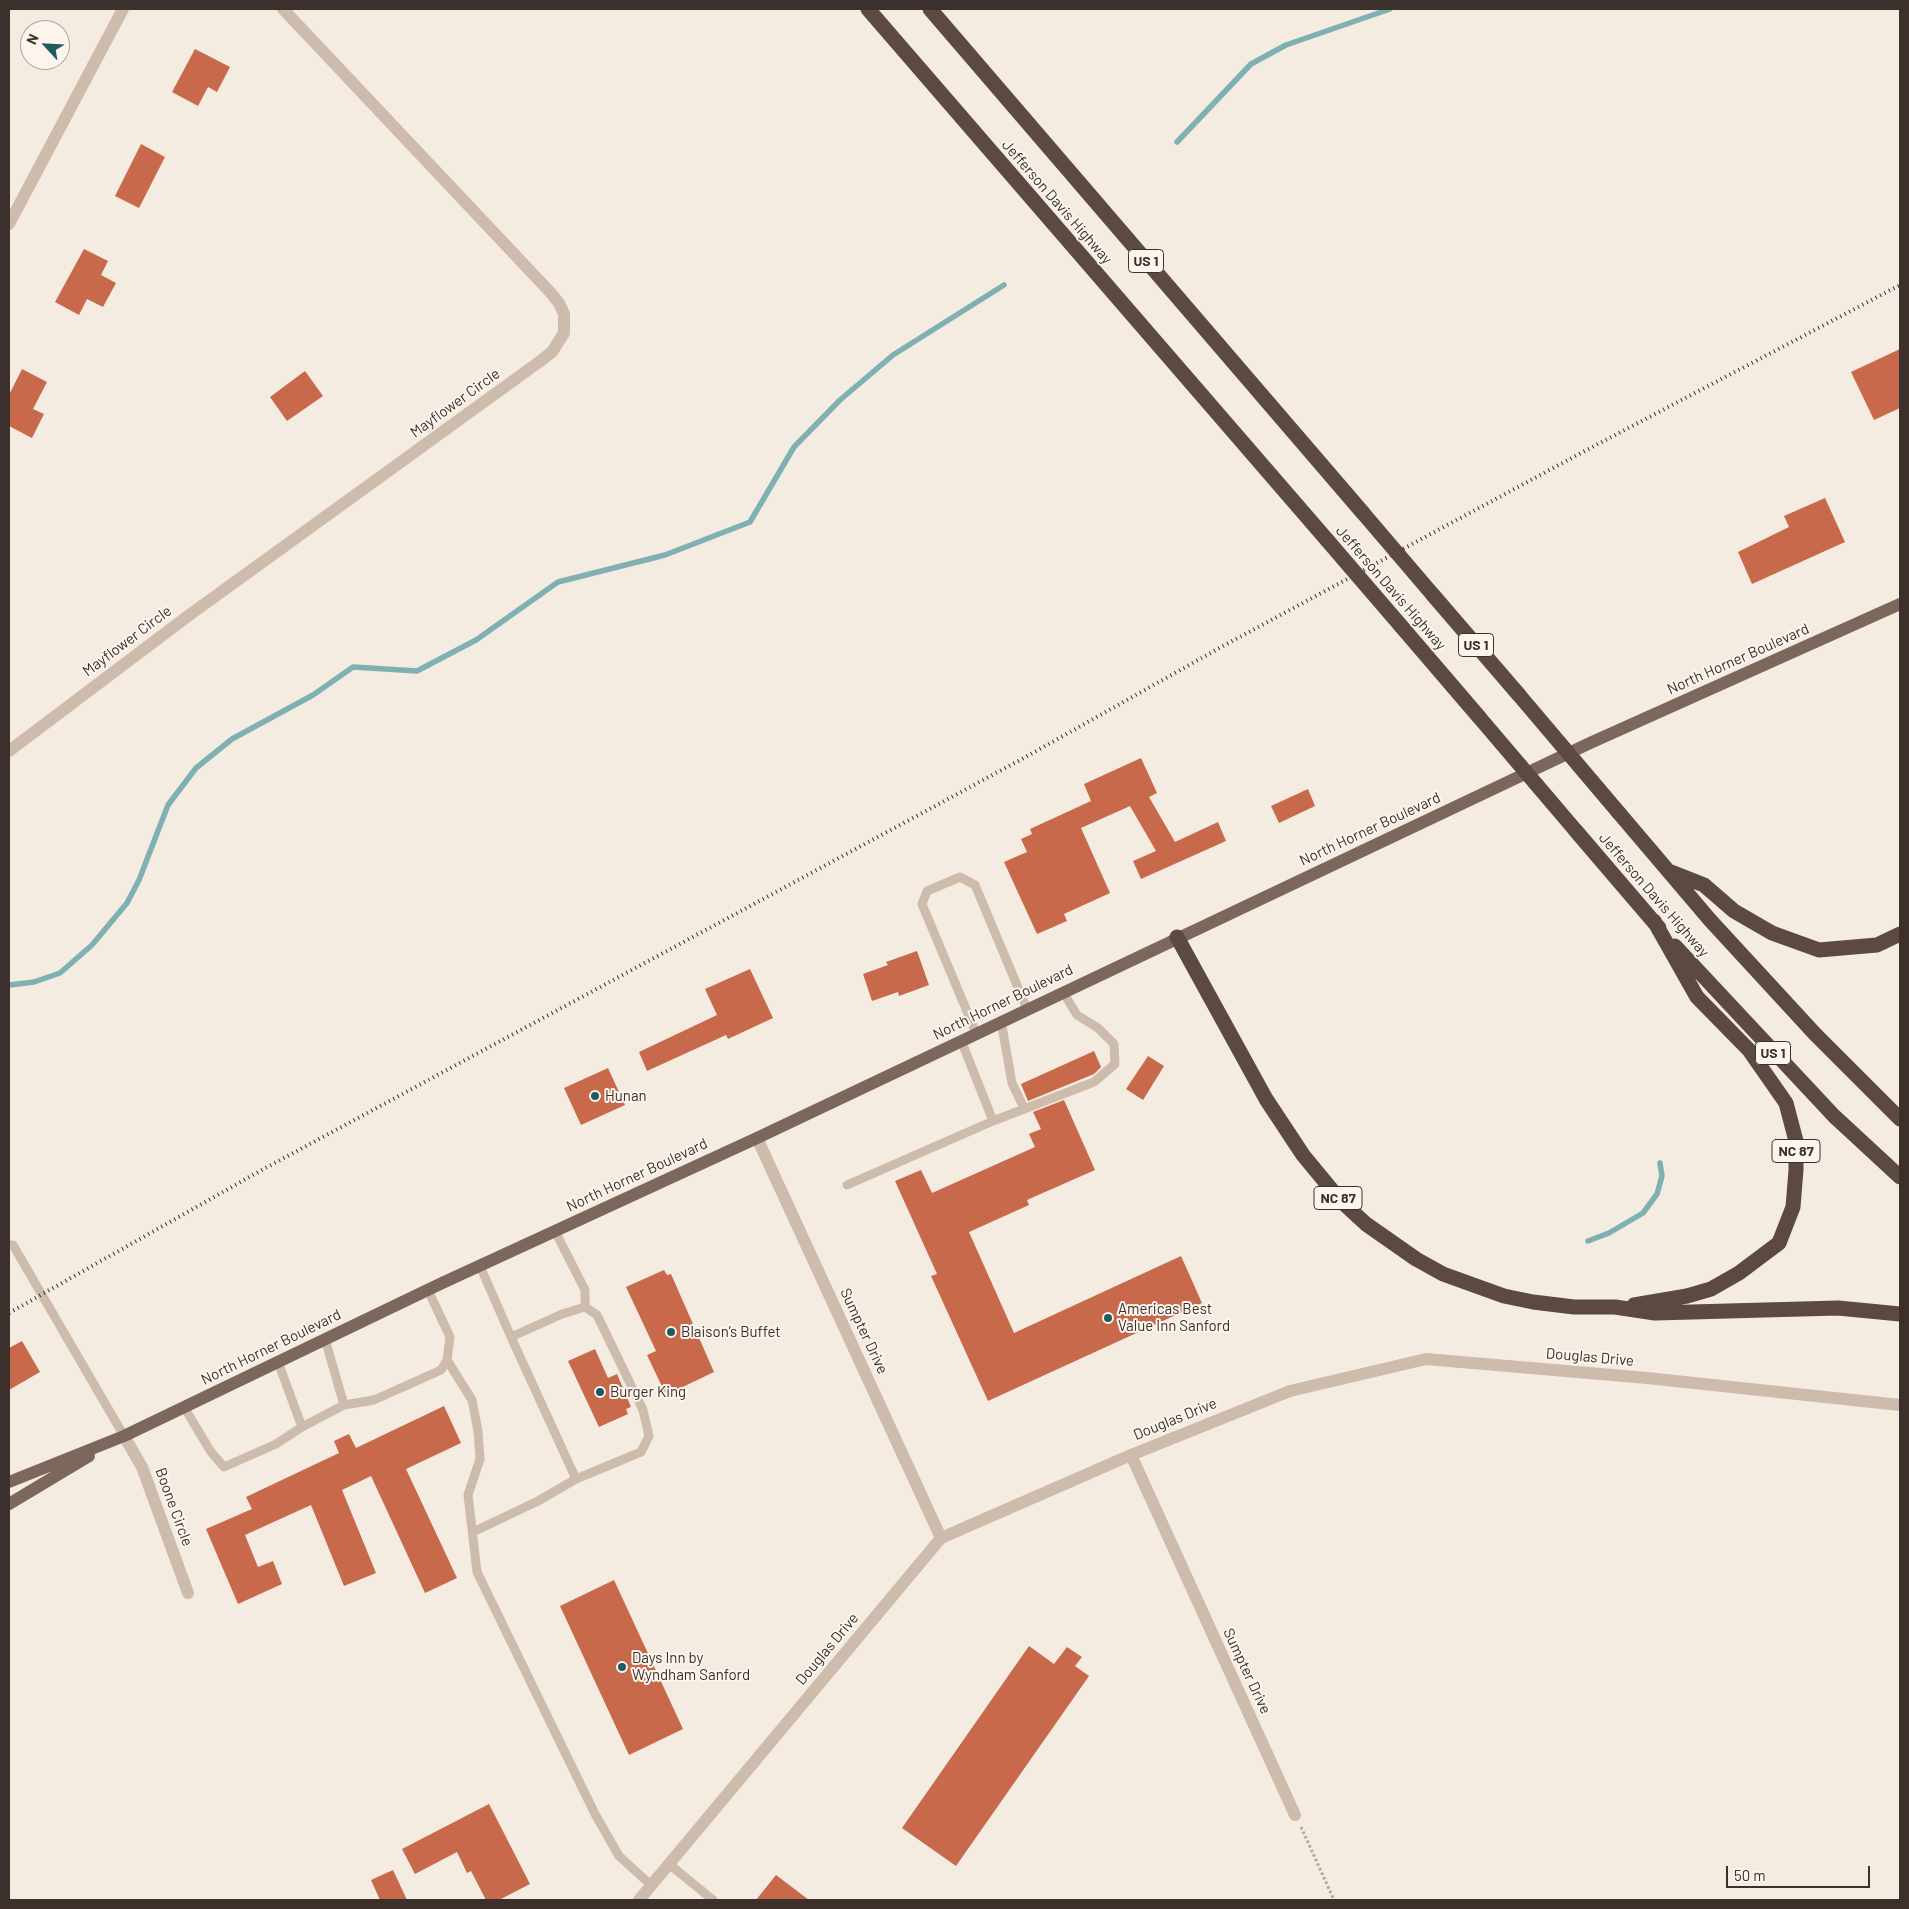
<!DOCTYPE html>
<meta charset="utf-8">
<style>
body{margin:0}
#map{position:relative;width:1909px;height:1909px;overflow:hidden;background:#f4ebe1;font-family:Barlow,sans-serif}
canvas{display:block}
.frame{position:absolute;inset:0;border:10px solid #3b302b;pointer-events:none}
.north{position:absolute;left:20px;top:20px;width:50px;height:50px;box-sizing:border-box;background:#fbf5ee;border:1px solid #aea6a0;border-radius:50%;rotate:295deg;font-size:14px;font-weight:700;line-height:20px;text-align:center;color:#3b302b}
.north::after{content:'';display:block;margin:auto;width:18px;height:22px;background:#1f5a5e;clip-path:polygon(50% 0,100% 100%,50% 72%,0 100%)}
.scale{position:absolute;left:1726px;top:1866px;width:144px;height:22px;box-sizing:border-box;border:2px solid #3b302b;border-top:0;padding-left:6px;font-size:15px;line-height:18px;white-space:nowrap;color:#3b302b;-webkit-text-stroke:4px #fbf5ee;paint-order:stroke}
</style>
<div id="map">
<canvas width="1909" height="1909"></canvas>
<div class="frame"></div>
<div class="north">N</div>
<div class="scale">50 m</div>
</div>
<script>
const c = document.querySelector('canvas').getContext('2d');
c.lineJoin = 'round';
function poly(rows) {
  const path = new Path2D();
  for (const r of rows) {
    path.moveTo(r[0], r[1]);
    for (let i = 2; i < r.length; i += 2) path.lineTo(r[i], r[i + 1]);
  }
  return path;
}
function stroke(path, color, width, dash) {
  c.strokeStyle = color;
  c.lineWidth = width;
  c.lineCap = dash ? 'butt' : 'round';
  c.setLineDash(dash || []);
  c.stroke(path);
}
function fill(path, color) {
  c.fillStyle = color;
  c.fill(path, 'evenodd');
}
function label(font, color, halo, rows, align = 'center') {
  c.font = font + ' Barlow,sans-serif';
  c.lineWidth = 4;
  c.setLineDash([]);
  c.textBaseline = 'middle';
  c.strokeStyle = halo;
  c.fillStyle = color;
  for (const [text, x, y, turn = 0] of rows) {
    c.save();
    c.translate(x, y);
    c.rotate((+turn || 0) * Math.PI / 180);
    c.textAlign = isNaN(turn) ? turn : align;
    if (halo) c.strokeText(text, 0, 0);
    c.fillText(text, 0, 0);
    c.restore();
  }
}
const stream = poly([
 [1177,142,1251,64,1286,45,1390,9],
 [9,985,34,982,60,973,92,945,127,903,139,880,168,805,196,768,232,739,313,695,353,667,417,671,476,640,558,582,665,555,750,522,794,447,840,400,893,355,1004,285],
 [1588,1241,1609,1233,1643,1213,1657,1194,1662,1176,1660,1163]
]);
const building = poly([
 [195,49,230,67,217,92,208,87,198,106,172,92],
 [141,144,165,157,139,208,115,196],
 [84,249,108,261,101,275,116,283,103,307,87,299,79,315,55,302],
 [1900,349,1900,408,1874,420,1851,372],
 [22,369,47,382,33,409,44,414,32,438,9,426,9,395],
 [305,371,323,396,287,421,270,397],
 [1825,498,1845,542,1752,584,1738,552,1789,527,1784,516],
 [1141,758,1157,793,1149,797,1175,842,1218,822,1226,841,1141,879,1133,861,1156,851,1130,806,1081,828,1110,893,1064,914,1067,921,1037,934,1004,862,1027,852,1021,839,1032,834,1030,829,1091,801,1084,784],
 [1308,789,1315,806,1279,823,1271,806],
 [917,951,929,985,899,996,898,992,872,1001,863,974,888,965,886,962],
 [750,969,773,1018,728,1039,726,1035,647,1071,639,1052,717,1015,705,989],
 [1094,1051,1101,1067,1094,1074,1028,1101,1021,1084],
 [1148,1056,1164,1066,1143,1100,1126,1089],
 [608,1068,625,1105,581,1125,564,1088],
 [1064,1100,1095,1170,1027,1200,1029,1205,969,1232,1014,1333,1181,1256,1202,1303,988,1401,931,1276,937,1274,895,1181,921,1170,932,1193,1035,1147,1029,1134,1041,1129,1033,1112],
 [664,1270,667,1275,671,1274,714,1372,666,1395,647,1355,656,1351,626,1287],
 [22,1341,40,1372,9,1390,9,1348],
 [595,1349,608,1378,617,1374,631,1407,626,1409,628,1414,599,1427,568,1361],
 [444,1406,461,1443,406,1469,457,1578,425,1593,371,1476,342,1490,376,1573,344,1586,311,1505,245,1535,258,1567,273,1561,282,1584,238,1604,206,1529,252,1509,246,1497,339,1453,334,1441,349,1434,356,1448],
 [614,1580,683,1729,629,1755,560,1606],
 [1029,1646,1054,1664,1067,1647,1082,1657,1075,1666,1089,1676,956,1866,902,1828],
 [489,1804,530,1884,499,1900,486,1900,471,1871,467,1873,457,1852,415,1874,402,1849],
 [393,1870,407,1900,380,1900,371,1880],
 [776,1875,809,1900,756,1900]
]);
const path = poly([
 [1301,1827,1334,1900]
]);
const lane = poly([
 [1001,1021,1012,1083,1024,1108],
 [976,1033,922,904,927,891,960,877,975,885,1027,1009],
 [993,1121,1094,1082,1115,1064,1114,1044,1098,1028,1077,1015,1063,992],
 [847,1185,993,1121,961,1040],
 [555,1231,585,1290,585,1307],
 [9,1245,13,1245,124,1436],
 [480,1266,511,1337,576,1479,641,1452,649,1436,643,1410,597,1315,585,1307,562,1314,511,1337],
 [447,1360,472,1400,478,1431,480,1459,468,1495,477,1572,595,1814,619,1856,652,1886],
 [344,1405,374,1400,441,1370,447,1360,450,1337,428,1290],
 [184,1407,211,1452,224,1467,276,1444,302,1427,278,1362],
 [302,1427,344,1405,325,1339],
 [473,1532,538,1501,576,1479],
 [669,1864,713,1900]
]);
const street = poly([
 [9,224,123,9],
 [9,751,188,616,539,362,552,352,564,333,564,314,559,303,550,292,283,9],
 [757,1138,941,1538],
 [124,1436,142,1467,188,1593],
 [1131,1455,1295,1815],
 [639,1900,941,1538,1131,1455,1290,1391,1426,1359,1647,1378,1900,1405]
]);
const primary = poly([
 [9,1482,124,1436,440,1284,757,1138,1590,743,1900,604],
 [9,1504,89,1456]
]);
const highway = poly([
 [868,9,1327,540],
 [930,9,1363,513],
 [1433,595,1519,695],
 [1401,626,1479,717],
 [1619,813,1710,920,1815,1034,1900,1119],
 [1576,831,1659,928],
 [1671,872,1704,885,1734,911,1772,933,1819,950,1877,945,1900,934],
 [1177,937,1266,1099,1303,1155,1341,1201,1366,1224,1416,1259,1443,1274,1504,1296,1533,1302,1574,1307,1615,1307,1655,1313,1838,1308,1900,1314],
 [1675,946,1834,1116,1900,1177],
 [1634,1305,1687,1296,1711,1289,1739,1273,1779,1243,1793,1207,1796,1170,1796,1141,1786,1103,1749,1050,1697,997,1654,921]
]);
const rail = poly([
 [9,1313,260,1171,1022,759,1223,646,1581,453,1900,285]
]);
const highwayBridge = poly([
 [1363,513,1433,595],
 [1327,540,1401,626],
 [1519,695,1619,813],
 [1479,717,1576,831]
]);
const markers = [
 [595,1096,5,"#1f5a5e"],
 [1108,1318,5,"#1f5a5e"],
 [671,1332,5,"#1f5a5e"],
 [600,1392,5,"#1f5a5e"],
 [622,1667,5,"#1f5a5e"]
];
const shields = [
 [1146,261,35],
 [1476,645,35],
 [1773,1053,35],
 [1796,1151,48],
 [1338,1198,48]
];
const shieldNames = [
 ["US 1",1146,261],
 ["US 1",1476,645],
 ["US 1",1773,1053],
 ["NC 87",1796,1151],
 ["NC 87",1338,1198]
];
const streetNames = [
 ["Jefferson Davis Highway",1057,202,49],
 ["Mayflower Circle",455,403,-36],
 ["Jefferson Davis Highway",1391,588,49],
 ["Mayflower Circle",127,641,-37],
 ["North Horner Boulevard",1738,659,-24],
 ["North Horner Boulevard",1370,829,-25],
 ["Jefferson Davis Highway",1654,895,49],
 ["North Horner Boulevard",1003,1002,-26],
 ["North Horner Boulevard",637,1175,-25],
 ["Sumpter Drive",864,1331,65],
 ["North Horner Boulevard",271,1347,-26],
 ["Douglas Drive",1590,1357,5],
 ["Douglas Drive",1175,1419,-22],
 ["Boone Circle",174,1507,70],
 ["Douglas Drive",827,1649,-50],
 ["Sumpter Drive",1247,1671,65]
];
const poiNames = [
 ["Hunan",605,1096],
 ["Americas Best",1118,1309],
 ["Value Inn Sanford",1118,1326],
 ["Blaison’s Buffet",681,1332],
 ["Burger King",610,1392],
 ["Days Inn by",632,1658],
 ["Wyndham Sanford",632,1675]
];
stroke(stream, '#7fb0b2', 5.5);
fill(building, '#c8694b');
stroke(path, '#b9a596', 3, [2.5, 2.5]);
stroke(lane, '#cdbbac', 9);
stroke(street, '#cdbbac', 12);
stroke(primary, '#7d675c', 12);
stroke(highway, '#5c4a42', 15);
stroke(rail, '#3b302b', 4, [1, 4]);
stroke(highwayBridge, '#5c4a42', 15);
for (const [x, y, r, color] of markers) {
  const dot = new Path2D();
  dot.arc(x, y, r, 0, 2 * Math.PI);
  c.fillStyle = color;
  c.fill(dot);
  stroke(dot, '#fbf5ee', 2);
}
for (const [x, y, w] of shields) {
  const box = new Path2D();
  box.roundRect(x - w / 2, y - 11.5, w, 23, 4);
  c.fillStyle = '#fbf5ee';
  c.fill(box);
  stroke(box, '#3b302b', 1);
}
label('bold 14px', '#3b302b', null, shieldNames);
label('15px', '#3b302b', '#fbf5ee', streetNames);
label('15px', '#3b302b', '#fbf5ee', poiNames, 'left');
</script>
